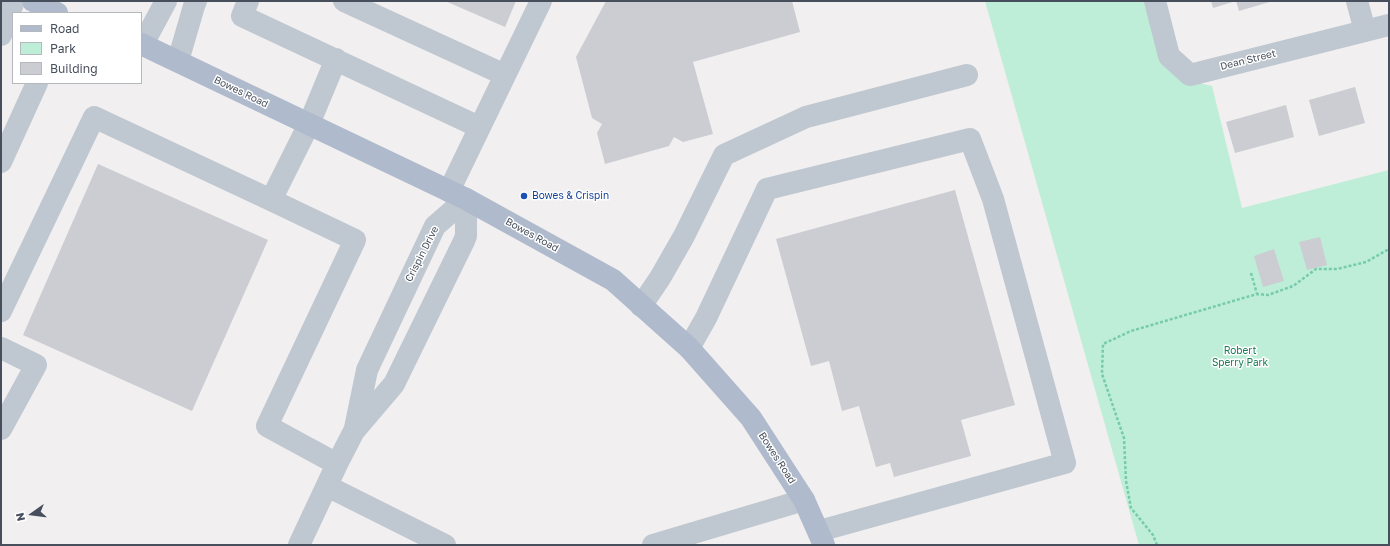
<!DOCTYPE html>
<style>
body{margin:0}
#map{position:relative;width:1390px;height:546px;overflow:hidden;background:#f1efef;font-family:"Golos Text",sans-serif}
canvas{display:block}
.frame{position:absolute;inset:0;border:2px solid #474f5c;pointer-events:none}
.legend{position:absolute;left:12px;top:12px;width:130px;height:72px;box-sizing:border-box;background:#fff;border:1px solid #b5b9be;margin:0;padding:5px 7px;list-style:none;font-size:12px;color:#474f5c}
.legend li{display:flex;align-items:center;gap:8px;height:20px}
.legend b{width:20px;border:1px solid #b5b9be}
.north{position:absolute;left:12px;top:494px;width:40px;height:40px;-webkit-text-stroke:3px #fff;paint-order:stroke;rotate:256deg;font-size:11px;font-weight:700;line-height:16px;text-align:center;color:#474f5c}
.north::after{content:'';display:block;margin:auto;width:14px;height:18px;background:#474f5c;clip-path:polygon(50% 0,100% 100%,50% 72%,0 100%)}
</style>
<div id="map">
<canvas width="1390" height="546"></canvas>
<div class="frame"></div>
<ul class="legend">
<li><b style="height:5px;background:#afbacd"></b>Road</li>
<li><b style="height:11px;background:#beeed7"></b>Park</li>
<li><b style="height:11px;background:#cbcdd3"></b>Building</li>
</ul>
<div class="north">N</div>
</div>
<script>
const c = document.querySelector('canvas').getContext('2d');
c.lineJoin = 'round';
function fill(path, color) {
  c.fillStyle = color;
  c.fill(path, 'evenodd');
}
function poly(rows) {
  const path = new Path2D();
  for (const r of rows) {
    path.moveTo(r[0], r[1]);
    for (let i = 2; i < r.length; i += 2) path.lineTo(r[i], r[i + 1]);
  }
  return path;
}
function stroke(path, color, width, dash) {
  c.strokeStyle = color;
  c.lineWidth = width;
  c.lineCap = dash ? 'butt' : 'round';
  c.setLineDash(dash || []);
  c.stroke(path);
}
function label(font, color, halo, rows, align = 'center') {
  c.font = font + ' "Golos Text",sans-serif';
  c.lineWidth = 3;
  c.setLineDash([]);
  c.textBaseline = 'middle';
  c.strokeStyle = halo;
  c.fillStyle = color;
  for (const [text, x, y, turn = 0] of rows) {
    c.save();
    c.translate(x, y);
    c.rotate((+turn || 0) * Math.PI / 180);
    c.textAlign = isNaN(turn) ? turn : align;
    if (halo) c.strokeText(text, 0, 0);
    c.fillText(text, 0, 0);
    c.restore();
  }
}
const green = poly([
 [985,1,1144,1,1156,44,1185,80,1212,86,1242,208,1389,170,1389,545,1139,545]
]);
const building = poly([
 [445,1,516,1,505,27],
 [606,1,792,1,800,32,693,62,713,134,683,142,674,137,669,146,605,164,597,133,602,124,592,118,576,57],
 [1211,1,1236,1,1213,8],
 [1236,1,1273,1,1239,11],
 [1355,87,1365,123,1319,136,1309,100],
 [1286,105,1294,137,1235,153,1226,122],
 [98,164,268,240,192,411,23,335],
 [955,190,1015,405,961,420,971,456,894,477,890,463,876,467,859,406,842,411,829,361,811,366,776,239],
 [1320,237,1327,265,1307,270,1299,242],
 [1274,249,1284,281,1263,287,1254,256]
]);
const path = poly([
 [1251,273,1257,294],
 [1157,545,1153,535,1131,508,1126,481,1124,438,1102,374,1103,344,1131,331,1257,294,1268,295,1293,286,1316,269,1337,269,1366,262,1389,249]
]);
const minor = poly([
 [248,1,242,16,479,127],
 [344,1,505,75],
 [1155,1,1169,56,1190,75,1389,25],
 [1357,1,1365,31],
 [1,35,14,1],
 [143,44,166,1],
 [336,59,309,124,271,200,355,240,267,426,337,464],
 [178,61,194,6,196,1],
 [1,162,37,83],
 [449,191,541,1],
 [641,306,660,278,684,236,724,155,806,117,967,75],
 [1,311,94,117,271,200],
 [1,348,36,365,1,429],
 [689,348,706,318,767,189,970,139,993,199,1065,463,819,531],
 [355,428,367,370,435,226,466,199],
 [327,486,445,545],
 [299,545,337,464,354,431,394,384,464,241,466,236,466,199],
 [653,545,804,500]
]);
const major = poly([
 [33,1,57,13],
 [141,44,466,199,613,280,689,348,751,418,804,500,824,545]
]);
const markers = [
 [524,196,4,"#1a4fb4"]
];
const streetNames = [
 ["Dean Street",1248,60,-14],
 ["Bowes Road",241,92,26],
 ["Bowes Road",532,235,29],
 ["Crispin Drive",422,254,-63],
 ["Bowes Road",777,458,57]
];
const transitNames = [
 ["Bowes & Crispin",532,196]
];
const parkNames = [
 ["Robert",1240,351],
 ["Sperry Park",1240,363]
];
fill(green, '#beeed7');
fill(building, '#cbcdd3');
stroke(path, '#76cbac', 2.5, [3, 2]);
stroke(minor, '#bfc7d0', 22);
stroke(major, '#afbacd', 22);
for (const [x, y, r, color] of markers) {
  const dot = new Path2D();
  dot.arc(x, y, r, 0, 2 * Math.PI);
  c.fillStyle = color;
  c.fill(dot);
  stroke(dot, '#fff', 1.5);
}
label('10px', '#474f5c', '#fff', streetNames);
label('10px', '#164399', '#fff', transitNames, 'left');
label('10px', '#197c57', '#fff', parkNames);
</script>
